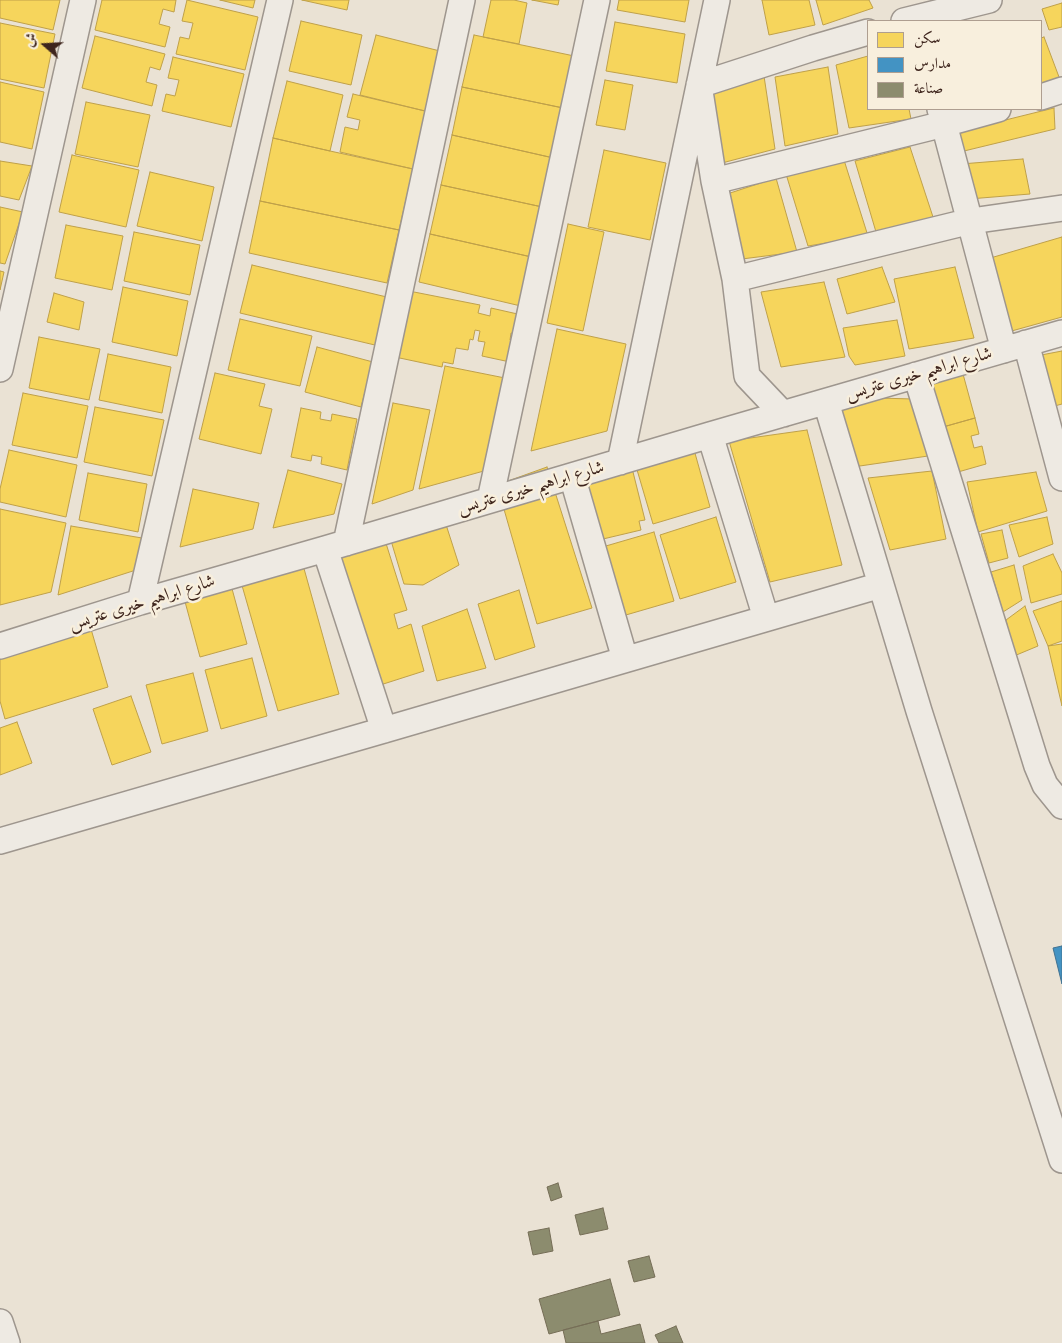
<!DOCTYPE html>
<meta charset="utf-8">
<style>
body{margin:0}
#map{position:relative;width:1062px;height:1343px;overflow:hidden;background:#eae2d4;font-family:"IM FELL Great Primer",Amiri,serif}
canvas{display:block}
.legend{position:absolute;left:867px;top:20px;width:175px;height:90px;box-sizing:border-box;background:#f8efdd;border:1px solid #ae9e90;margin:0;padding:6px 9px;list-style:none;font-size:15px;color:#3e251d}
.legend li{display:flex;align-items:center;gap:10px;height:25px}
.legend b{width:25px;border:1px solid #ae9e90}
.north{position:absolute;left:20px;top:20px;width:50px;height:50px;-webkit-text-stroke:4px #f8efdd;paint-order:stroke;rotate:289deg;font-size:14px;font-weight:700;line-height:20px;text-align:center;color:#3e251d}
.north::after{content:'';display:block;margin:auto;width:18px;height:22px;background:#3e251d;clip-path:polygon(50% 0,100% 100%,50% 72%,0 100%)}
</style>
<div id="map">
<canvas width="1062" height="1343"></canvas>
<ul class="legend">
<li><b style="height:14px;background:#f6d55c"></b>سكن</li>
<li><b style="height:14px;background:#4393c3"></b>مدارس</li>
<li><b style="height:14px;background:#8c8c6e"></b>صناعة</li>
</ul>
<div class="north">ش</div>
</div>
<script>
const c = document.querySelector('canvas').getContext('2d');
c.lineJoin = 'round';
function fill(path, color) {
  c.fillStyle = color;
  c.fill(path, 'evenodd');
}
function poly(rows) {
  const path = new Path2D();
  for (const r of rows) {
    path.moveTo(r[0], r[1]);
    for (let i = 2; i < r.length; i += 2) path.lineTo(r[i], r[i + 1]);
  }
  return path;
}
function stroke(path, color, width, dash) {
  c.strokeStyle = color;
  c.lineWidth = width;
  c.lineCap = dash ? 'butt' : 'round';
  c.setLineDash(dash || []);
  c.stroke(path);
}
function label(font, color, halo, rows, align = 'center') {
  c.font = font + ' "IM FELL Great Primer",Amiri,serif';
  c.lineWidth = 5;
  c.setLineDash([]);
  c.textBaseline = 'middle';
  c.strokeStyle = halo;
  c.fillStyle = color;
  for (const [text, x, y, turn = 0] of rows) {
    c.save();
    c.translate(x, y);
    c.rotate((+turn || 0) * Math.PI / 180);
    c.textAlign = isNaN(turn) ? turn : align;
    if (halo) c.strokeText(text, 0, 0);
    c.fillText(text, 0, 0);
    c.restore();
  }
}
const homes = poly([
 [0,0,60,0,53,30,0,18,0,0],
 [102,0,176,0,174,12,163,9,159,24,170,27,165,47,95,30,102,0],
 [187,0,258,17,245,70,176,54,180,37,189,39,193,23,182,21,187,0],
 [220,0,255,0,253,8,220,0],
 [302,0,349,0,347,10,302,0],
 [491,0,514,0,527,3,519,44,483,37,491,0],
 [532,0,559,0,558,5,532,0],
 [619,0,689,0,685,22,617,10,619,0],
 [762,0,809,0,815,25,769,35,762,0],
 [816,0,869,0,873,8,823,25,816,0],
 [1062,3,1062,27,1049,30,1042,9,1062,3],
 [301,21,362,35,351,85,289,71,301,21],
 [615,22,685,34,677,83,606,71,615,22],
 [0,23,55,34,44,88,0,79,0,23],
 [376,35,440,51,425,111,360,95,376,35],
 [474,35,579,57,568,109,462,87,474,35],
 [95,36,165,54,160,70,150,67,146,82,157,85,152,106,82,88,95,36],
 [1044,37,1062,85,1041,90,1041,38,1044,37],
 [868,56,868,109,909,109,911,119,849,128,836,65,868,56],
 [173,57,244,74,231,127,162,111,166,94,175,96,179,80,168,78,173,57],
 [828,67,838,134,785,146,775,77,828,67],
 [764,76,775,149,722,163,710,92,764,76],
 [605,80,633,85,625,130,596,125,605,80],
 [287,81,343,95,330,151,273,138,287,81],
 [0,82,44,92,32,149,0,142,0,82],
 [462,87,568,109,558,159,452,135,462,87],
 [353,94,425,111,413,169,340,152,345,127,358,130,360,120,347,117,353,94],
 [86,102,150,115,138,167,75,154,86,102],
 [1054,108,1055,129,964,151,957,132,1054,108],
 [452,135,558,159,547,208,441,185,452,135],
 [273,138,330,151,413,169,399,230,260,201,273,138],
 [910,147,934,220,876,232,855,161,910,147],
 [604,150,666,163,650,240,588,227,604,150],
 [72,155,139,170,126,227,59,212,72,155],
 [1023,159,1030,194,969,199,961,164,1023,159],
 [844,160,868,236,808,246,786,174,844,160],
 [0,161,32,166,19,200,0,196,0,161],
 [150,172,214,187,202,241,137,226,150,172],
 [776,178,797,252,734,260,721,196,776,178],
 [441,185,547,208,536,258,430,234,441,185],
 [260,201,399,230,387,283,249,253,260,201],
 [0,207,23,212,5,264,0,263,0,207],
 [568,224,604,232,583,331,547,323,568,224],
 [66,225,123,236,112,290,55,278,66,225],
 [134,232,200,245,190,295,124,281,134,232],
 [430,234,536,258,525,307,419,282,430,234],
 [1062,237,1062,317,1008,332,987,259,1062,237],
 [252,265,391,298,379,346,240,313,252,265],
 [882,267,895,302,847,314,837,279,882,267],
 [955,267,974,338,909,349,894,279,955,267],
 [0,271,4,272,0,290,0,271],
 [824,282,845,357,781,367,761,292,824,282],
 [123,287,188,301,177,356,112,342,123,287],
 [409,291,480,305,478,313,490,316,491,308,522,315,518,335,511,333,510,340,515,341,510,362,482,356,485,342,478,341,480,331,475,330,473,340,470,339,468,350,456,348,453,364,443,362,442,367,395,357,409,291],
 [54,293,84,302,79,330,47,322,54,293],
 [240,319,312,336,300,386,228,370,240,319],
 [897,320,905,356,855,365,849,356,843,328,897,320],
 [557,329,626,344,607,431,531,451,557,329],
 [39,337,100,349,89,400,29,388,39,337],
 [317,347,373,362,361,407,305,392,317,347],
 [1062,351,1062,404,1047,408,1036,356,1062,351],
 [108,354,171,367,162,413,99,400,108,354],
 [445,366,510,379,491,469,419,489,445,366],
 [215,373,265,384,259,406,272,409,261,454,199,439,215,373],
 [963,374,975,418,943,427,932,382,963,374],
 [23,393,88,406,77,458,12,445,23,393],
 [878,398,913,399,928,456,853,467,834,411,878,398],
 [393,403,430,410,413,490,372,504,393,403],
 [95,407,164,420,152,476,84,462,95,407],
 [301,408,321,412,320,419,331,421,332,414,357,419,347,470,321,464,322,457,312,455,311,461,291,457,301,408],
 [975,418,979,434,971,436,974,448,982,446,986,464,958,472,943,427,975,418],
 [807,430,842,565,770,582,729,441,807,430],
 [693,446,710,507,653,524,635,463,693,446],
 [9,450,77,465,66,517,0,502,0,489,9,450],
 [547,467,592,608,537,624,497,485,547,467],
 [632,468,645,520,639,521,641,530,603,539,580,481,632,468],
 [288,470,342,484,334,514,273,528,288,470],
 [932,471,946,539,890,550,868,478,932,471],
 [1036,472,1047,511,978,532,967,482,1036,472],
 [88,473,147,484,138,532,79,520,88,473],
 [193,489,259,503,253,529,180,547,193,489],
 [0,509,66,523,51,592,0,605,0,509],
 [441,509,459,565,423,585,404,584,386,524,441,509],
 [716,517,736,582,680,599,660,535,716,517],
 [1047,517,1053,544,1019,557,1009,525,1047,517],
 [71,526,142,538,136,570,58,595,71,526],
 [1002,530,1008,558,989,563,981,534,1002,530],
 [654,532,674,601,619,617,599,548,654,532],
 [384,537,407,610,394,614,398,629,411,624,424,671,374,687,333,553,384,537],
 [1053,554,1062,573,1062,594,1031,603,1023,566,1053,554],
 [303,565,339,694,278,711,241,582,303,565],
 [1014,565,1022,600,1003,612,991,572,1014,565],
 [231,585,247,644,200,657,184,598,231,585],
 [519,590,535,647,495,660,478,604,519,590],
 [1062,601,1062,641,1048,646,1033,611,1062,601],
 [1025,606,1038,646,1014,656,1006,620,1025,606],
 [467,609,486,668,437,681,422,626,467,609],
 [91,629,108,687,5,719,0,701,0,656,91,629],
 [1062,644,1062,706,1048,646,1062,644],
 [252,658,267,716,221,729,205,670,252,658],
 [193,673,208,731,162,744,146,685,193,673],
 [131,696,151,752,112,765,93,709,131,696],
 [17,722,32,763,0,775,0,728,17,722]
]);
const schools = poly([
 [1062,946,1062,984,1053,948,1062,946]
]);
const industry = poly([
 [558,1183,562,1197,551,1201,547,1187,558,1183],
 [603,1208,608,1229,580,1235,575,1215,603,1208],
 [549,1228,553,1251,533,1255,528,1232,549,1228],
 [649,1256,655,1277,634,1282,628,1261,649,1256],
 [610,1279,620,1315,549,1334,539,1299,610,1279],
 [598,1321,601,1334,640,1324,645,1343,566,1343,563,1330,598,1321],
 [676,1326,683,1343,659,1343,655,1335,676,1326]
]);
const street = poly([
 [904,21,989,0],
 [1041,97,1062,90],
 [940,109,1004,350],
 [714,181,944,124,998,109],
 [735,279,971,221,1062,208],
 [1026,343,1062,478],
 [0,369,83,0],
 [916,375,1037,766,1045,785,1062,806],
 [826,402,919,711,1062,1160],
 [783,414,747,376,735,279,714,181,699,85,813,48,868,32],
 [710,435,766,618],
 [620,462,717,0],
 [572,476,625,659],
 [490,500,597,0],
 [346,543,462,0],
 [325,549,384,730],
 [140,602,280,0],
 [0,646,140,602,325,549,710,435,1062,333],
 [0,841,384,730,881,585],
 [0,1322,7,1343]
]);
const streetNames = [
 ["شارع ابراهيم خيرى عتريس",919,374,-16],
 ["شارع ابراهيم خيرى عتريس",531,488,-16],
 ["شارع ابراهيم خيرى عتريس",142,603,-17]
];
fill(homes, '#f6d55c');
stroke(homes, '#bfa049', 1);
fill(schools, '#4393c3');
stroke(schools, '#427291', 1);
fill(industry, '#8c8c6e');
stroke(industry, '#756d56', 1);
stroke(street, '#9e968e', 28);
stroke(street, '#eeeae3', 25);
label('18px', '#3e251d', '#f8efdd', streetNames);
</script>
